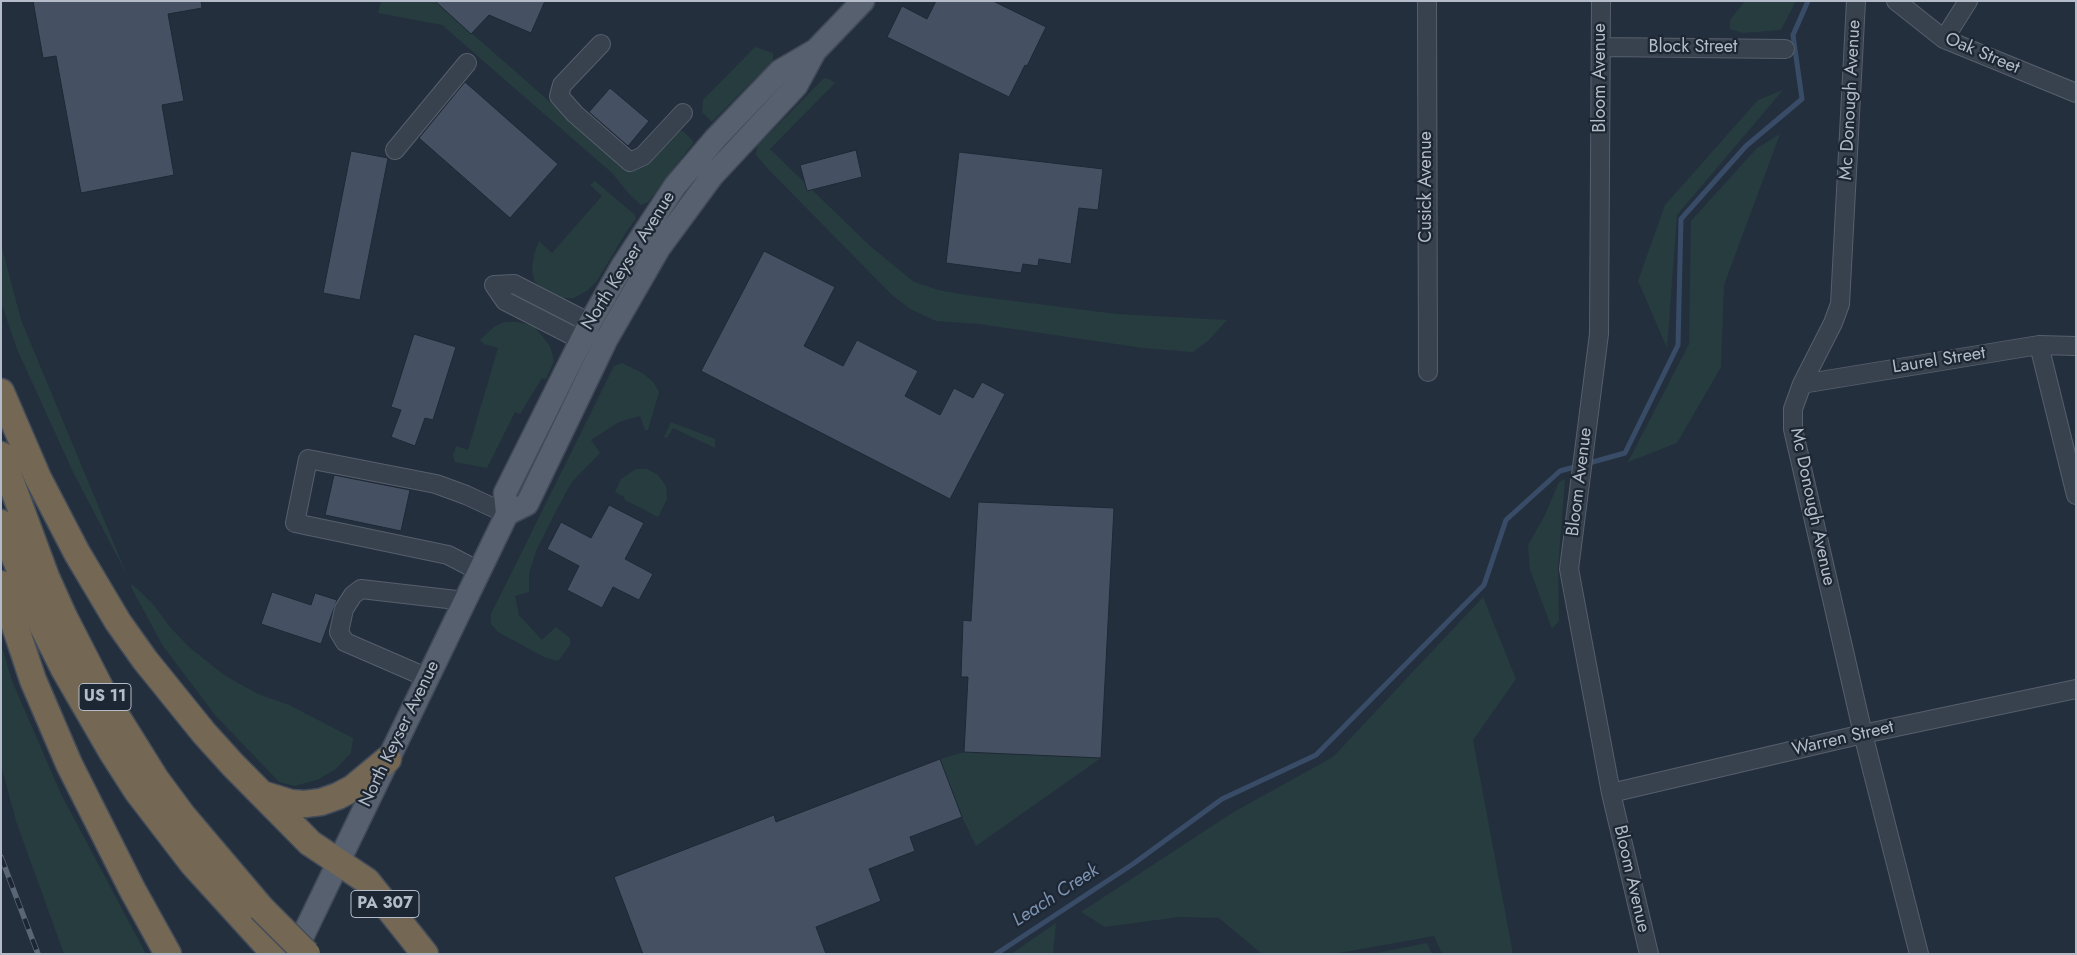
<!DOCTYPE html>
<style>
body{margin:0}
#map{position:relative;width:2077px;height:955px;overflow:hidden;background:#242f3e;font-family:Jost,sans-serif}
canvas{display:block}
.frame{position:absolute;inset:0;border:2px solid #b4bcc9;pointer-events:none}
</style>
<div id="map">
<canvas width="2077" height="955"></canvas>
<div class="frame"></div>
</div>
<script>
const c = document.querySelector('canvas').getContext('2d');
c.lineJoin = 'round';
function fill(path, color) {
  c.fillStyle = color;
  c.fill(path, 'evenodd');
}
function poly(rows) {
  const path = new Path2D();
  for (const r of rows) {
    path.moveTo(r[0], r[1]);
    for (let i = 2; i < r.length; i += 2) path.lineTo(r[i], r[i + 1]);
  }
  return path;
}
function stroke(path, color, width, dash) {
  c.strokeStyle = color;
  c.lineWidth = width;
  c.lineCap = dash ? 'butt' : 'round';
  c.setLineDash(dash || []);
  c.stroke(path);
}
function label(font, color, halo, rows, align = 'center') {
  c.font = font + ' Jost,sans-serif';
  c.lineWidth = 4.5;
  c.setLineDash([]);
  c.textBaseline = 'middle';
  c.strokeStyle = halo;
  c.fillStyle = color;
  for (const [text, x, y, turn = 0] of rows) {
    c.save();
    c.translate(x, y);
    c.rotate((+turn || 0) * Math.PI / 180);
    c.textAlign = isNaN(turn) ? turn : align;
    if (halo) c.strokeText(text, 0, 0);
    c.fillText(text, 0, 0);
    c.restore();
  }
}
const green = poly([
 [381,1,435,1,622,165,678,130,684,132,694,142,652,197,648,202,641,205,630,195,612,173,442,25,378,13],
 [1745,1,1796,1,1781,30,1743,33,1730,29,1730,20],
 [755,47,773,53,773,60,712,122,702,112,703,100],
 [824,78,829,79,835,83,770,149,870,246,914,282,938,290,966,295,1117,314,1227,320,1208,341,1193,352,1143,348,979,324,936,321,910,309,891,294,768,169,756,155,757,146],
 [1783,90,1677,215,1667,348,1638,281,1665,205,1758,100],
 [1780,134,1724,285,1721,367,1677,443,1628,462,1689,344,1691,221,1757,148],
 [595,181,635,215,636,219,626,232,597,281,588,290,574,298,562,298,547,292,535,282,532,270,534,254,539,241,552,253,602,196,590,185],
 [1,244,21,320,127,575,73,472,17,349,1,302],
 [504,322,517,322,534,326,550,346,554,361,546,379,542,378,520,414,515,412,487,468,455,462,453,456,456,446,468,450,498,348,484,344,480,340,494,327],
 [622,363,644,374,654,383,659,392,648,430,645,430,640,416,619,422,591,440,600,453,571,483,553,517,536,551,529,574,529,592,515,596,519,615,542,640,556,627,570,638,570,645,558,661,546,658,498,632,491,624,491,614,614,366],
 [671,422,715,439,715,448,673,428,667,438,664,437],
 [636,469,647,469,658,475,666,486,667,499,658,517,625,500,624,497,615,492,621,479],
 [1565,479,1558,569,1559,621,1552,629,1530,570,1528,545,1544,517,1559,482],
 [132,584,153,604,170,627,189,647,224,675,258,694,289,705,353,738,351,753,336,769,317,780,294,786,279,782,215,715,163,646,131,587],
 [1483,597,1516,679,1473,740,1513,954,1442,954,1434,936,1333,954,1262,954,1219,918,1179,917,1105,927,1081,912,1232,813,1333,757],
 [1,644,12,681,61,794,146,954,64,954,16,821,1,765],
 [964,752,1101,758,976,846,962,817,940,759],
 [1056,923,1053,954,1011,954],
 [1427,943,1432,954,1371,954]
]);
const stream = poly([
 [996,954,1133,864,1222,799,1316,755,1484,585,1506,520,1560,471,1625,453,1678,345,1681,219,1746,146,1802,99,1793,35,1808,1]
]);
const building = poly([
 [33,1,201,1,202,8,168,14,184,101,162,105,174,175,81,193,56,56,43,58,33,1],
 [435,1,545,1,531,33,489,15,471,34,435,1],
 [936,1,993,1,1046,27,1027,66,1025,65,1009,97,887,37,902,6,927,19,936,1],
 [465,82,558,164,510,218,419,138,465,82],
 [610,88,649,121,628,146,589,112,610,88],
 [856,150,862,177,807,191,800,165,856,150],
 [351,151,388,158,360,300,323,293,351,151],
 [959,152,1103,169,1098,210,1079,208,1071,264,1039,259,1038,266,1023,264,1021,273,946,263,959,152],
 [764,251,835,287,804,346,843,366,857,340,918,371,905,396,940,415,954,388,973,398,982,382,1005,394,950,499,701,371,764,251],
 [414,334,456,347,433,420,425,418,415,446,391,437,401,410,391,407,414,334],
 [334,475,410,490,401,531,325,515,334,475],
 [978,502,1114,508,1101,758,964,752,968,677,961,677,963,620,971,621,978,502],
 [609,505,644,523,625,559,653,574,639,600,613,587,602,608,567,590,579,566,547,549,561,522,591,538,609,505],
 [272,592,311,605,315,593,337,600,321,644,261,624,272,592],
 [940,759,962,817,910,837,915,851,869,869,881,901,816,927,826,954,643,954,614,877,774,815,776,822,940,759]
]);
const minor = poly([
 [1427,1,1428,372],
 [1601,1,1599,334,1569,569,1611,793,1649,954],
 [1856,1,1840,304,1833,323,1802,384,1793,409,1793,429,1863,734,1919,954],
 [1896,1,1944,39,2076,93],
 [1944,39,1968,1],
 [601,44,562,85,559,96,575,114,630,162,643,156,683,113],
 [1602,47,1785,49],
 [395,150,467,63],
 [494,285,505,301,581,340,593,340],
 [494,285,514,284,590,323,599,332],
 [2039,345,2076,495],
 [1802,384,2039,345,2076,346],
 [479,571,448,555,295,523,308,459,436,484,466,495,507,514],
 [428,678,345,642,339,632,344,609,353,595,361,589,465,601],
 [1611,793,1863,734,2076,689]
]);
const major = poly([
 [507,514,527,504,606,340,659,248,712,176,796,86,815,51],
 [294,954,507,514,505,493,590,323,623,265,675,186,715,139,780,71,816,50,863,1]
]);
const highway = poly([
 [1,392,38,478,77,553,118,622,145,660,204,733,233,765,310,843,367,881,425,954],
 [1,455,46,577,64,617,107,701,155,778,183,816,261,908],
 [1,523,43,627,64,669,112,752,137,791,193,864,275,954],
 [1,584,33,680,69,764,132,889,168,954],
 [262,794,291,803,305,804,321,802,338,796,353,788,388,759]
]);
const rail = poly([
 [1,857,38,954]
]);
const highwayBridge = poly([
 [261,908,307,954]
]);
const shields = [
 [105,697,52],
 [385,904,68]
];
const shieldNames = [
 ["US 11",105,697],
 ["PA 307",385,904]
];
const streetNames = [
 ["Block Street",1693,48],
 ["Oak Street",1982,54,23],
 ["Bloom Avenue",1601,78,-90],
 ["Mc Donough Avenue",1851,100,-87],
 ["Cusick Avenue",1427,187,-90],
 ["North Keyser Avenue",629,261,-58],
 ["Laurel Street",1939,361,-9],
 ["Bloom Avenue",1580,482,-83],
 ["Mc Donough Avenue",1812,507,78],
 ["North Keyser Avenue",400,734,-64],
 ["Warren Street",1843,739,-13],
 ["Bloom Avenue",1631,879,77]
];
const waterNames = [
 ["Leach Creek",1056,896,-33]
];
fill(green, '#263c3f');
stroke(stream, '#394c67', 5);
fill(building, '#455162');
stroke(building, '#1f2835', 1);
stroke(minor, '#565f6c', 20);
stroke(major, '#414a57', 25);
stroke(highway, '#434c59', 29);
stroke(minor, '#38414e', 18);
stroke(major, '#56606e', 22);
stroke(highway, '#746855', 26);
stroke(rail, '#5a6575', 5.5);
stroke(rail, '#1d2633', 4, [11]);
stroke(highwayBridge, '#434c59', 29, []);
stroke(highwayBridge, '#746855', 26);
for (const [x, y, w] of shields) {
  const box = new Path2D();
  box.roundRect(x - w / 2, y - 13.5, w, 27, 4);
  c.fillStyle = '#1d2633';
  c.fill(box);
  stroke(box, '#b4bcc9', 1);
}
label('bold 16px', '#b4bcc9', null, shieldNames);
label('18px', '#b4bcc9', '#1d2633', streetNames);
label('italic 19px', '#7c92b1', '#1d2633', waterNames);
</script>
